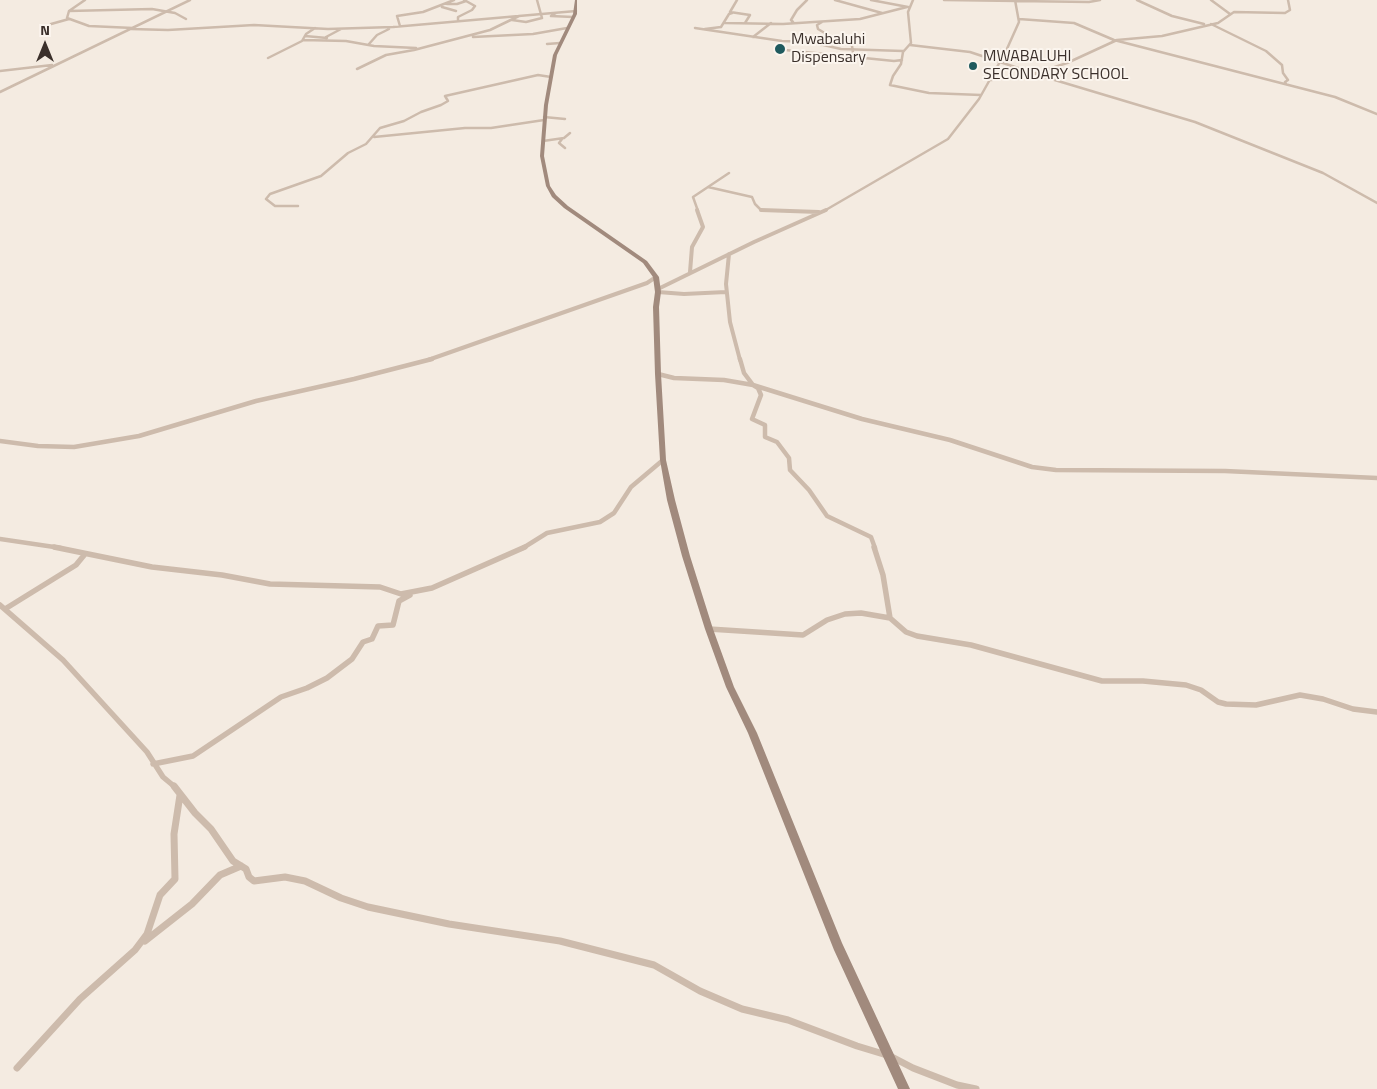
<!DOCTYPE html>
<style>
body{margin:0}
#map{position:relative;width:1377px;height:1089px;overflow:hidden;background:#f4ebe1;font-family:"Titillium Web",sans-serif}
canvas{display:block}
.north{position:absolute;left:20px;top:20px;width:50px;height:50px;-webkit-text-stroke:4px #fbf5ee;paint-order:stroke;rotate:0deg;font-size:14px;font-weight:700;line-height:20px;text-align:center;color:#3b302b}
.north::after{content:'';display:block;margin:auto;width:18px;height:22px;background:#3b302b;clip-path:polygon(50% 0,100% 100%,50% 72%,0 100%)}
</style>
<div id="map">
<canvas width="1377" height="1089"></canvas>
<div class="north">N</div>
</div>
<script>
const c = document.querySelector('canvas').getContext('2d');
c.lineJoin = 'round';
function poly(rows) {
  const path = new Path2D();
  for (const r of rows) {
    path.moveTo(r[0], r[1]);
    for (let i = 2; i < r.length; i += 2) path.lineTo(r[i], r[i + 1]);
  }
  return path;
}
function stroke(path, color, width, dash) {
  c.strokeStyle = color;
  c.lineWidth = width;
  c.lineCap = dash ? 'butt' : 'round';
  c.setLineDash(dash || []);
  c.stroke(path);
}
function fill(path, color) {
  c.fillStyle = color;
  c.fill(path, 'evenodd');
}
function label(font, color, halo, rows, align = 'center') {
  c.font = font + ' "Titillium Web",sans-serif';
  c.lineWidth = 4;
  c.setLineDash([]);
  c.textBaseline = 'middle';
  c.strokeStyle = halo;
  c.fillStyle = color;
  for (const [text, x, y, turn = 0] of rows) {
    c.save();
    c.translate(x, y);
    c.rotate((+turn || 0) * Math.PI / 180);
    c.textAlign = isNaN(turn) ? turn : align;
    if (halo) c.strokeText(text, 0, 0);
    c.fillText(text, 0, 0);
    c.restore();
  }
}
const streetFar4 = poly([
 [85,0,69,11,67,18,89,26,133,28],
 [737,0,730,12,750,15,745,23],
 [835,0,882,13],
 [871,0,908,7],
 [913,0,908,12,911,43,903,52,901,64,893,76,890,85,929,93,981,95],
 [944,0,1089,2,1100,0],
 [1137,0,1172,16,1204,24],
 [1211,0,1230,14],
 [447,4,457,4,466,1,464,0],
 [442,7,456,11],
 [69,11,152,9,175,13,186,19],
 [556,13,551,16,573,17],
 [1019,19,1074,23,1114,40,1335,97,1377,114],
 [458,20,458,17,472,10,475,6,466,1],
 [512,20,526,22,542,18,537,0],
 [793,22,791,20,797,10,807,0],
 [725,23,783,24,860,19,907,7],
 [51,24,69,19],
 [1211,24,1266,51,1282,65,1283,73,1288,80,1285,82,1286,84],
 [400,26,397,16,423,12,454,0],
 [695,28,782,41,810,42,841,49,903,51],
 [131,29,168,30,254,25,328,29,393,27,576,11],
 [705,29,721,27,729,14,732,13],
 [305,36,327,38],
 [326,37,341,29],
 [473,37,533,34,567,28],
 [753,37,771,23],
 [303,40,346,41,374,46,416,48],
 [369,44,377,35,389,29],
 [547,44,560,43],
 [821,45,828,35,818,29,817,25,822,22],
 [910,45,970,52,1048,78,1195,122,1323,173,1377,203],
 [852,46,853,53,862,56],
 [785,50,894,61,902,60],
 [268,58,302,41,306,34,315,28],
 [357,69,386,55,414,50,490,30,519,16],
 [0,71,52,65],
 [991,80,1027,76,1067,63,1117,40,1162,36,1218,23,1234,12,1285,13,1290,10,1288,0],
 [0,92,190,0],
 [544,117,565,119],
 [374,137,465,128,491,128,544,120],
 [562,139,559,143,565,148],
 [543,141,564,138,570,133],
 [708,187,752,197,755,204,761,210,791,211],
 [298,206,275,206,266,199,270,194,321,176,348,153,366,144,380,128,404,121,421,112,441,105,448,101,445,96,538,75,551,77],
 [698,211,693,197,729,173],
 [824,211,948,139,979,99,1006,51,1019,22,1015,0]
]);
const streetFar3 = poly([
 [761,210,819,212],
 [729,254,726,284,730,322,740,360],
 [690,272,692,247,703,227,697,210],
 [658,289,754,242,826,210],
 [658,292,684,294,726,292],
 [428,360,647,283,656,277]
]);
const streetFar2 = poly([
 [740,359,744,373,753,385,758,388,761,395,752,419,765,425,765,437,777,442,789,458,790,470,809,490,827,516,871,537,875,548],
 [658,374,674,378,724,380,753,385,862,419,950,440,1032,467,1056,470,1225,471,1377,478],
 [0,441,38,446,74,447,139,436,256,401,354,379,432,359],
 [0,539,61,548],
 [523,548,547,533,600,522,614,513,631,487,663,460]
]);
const streetFar1 = poly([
 [54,547,152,567,222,575,270,584,380,587,401,594,432,588,525,547],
 [874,547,883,575,890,618],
 [0,605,63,660,147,752,163,777,175,787],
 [5,609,76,565,85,554],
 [709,629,803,635,827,620,845,614,861,613,890,618,906,632,917,636,971,645,1102,681,1143,681,1186,685,1201,690,1218,702,1226,704,1256,705,1300,695,1323,699,1353,709,1377,712],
 [153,764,193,756,281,697,307,688,327,678,352,659,363,642,372,639,378,626,393,625,399,601,410,595]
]);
const street = poly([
 [174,786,195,813,211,829,233,861,246,869,249,877,254,881,285,877,305,881,341,898,368,907,449,924,560,941,654,965,700,991,742,1009,788,1020,857,1046,890,1056,913,1068,957,1085,976,1089],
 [145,941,192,904,220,875,241,866],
 [17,1068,80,999,135,950,147,934,160,895,175,879,174,834,180,795]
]);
const secondary = poly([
 [575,0,577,0,577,14,557,55,548,105,544,156,550,186,556,195,568,206,647,261,659,277,661,292,659,307,661,374,666,460,675,500,690,556,713,629,734,687,757,733,842,943,910,1089,898,1089,834,950,748,733,726,687,705,629,682,556,667,500,660,460,655,374,653,307,655,292,653,277,643,263,564,208,552,197,546,186,540,156,544,105,553,55,573,14,575,0]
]);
const markers = [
 [780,49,6,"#1f5a5e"],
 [973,66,5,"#1f5a5e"]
];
const farPoinames = [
 ["Mwabaluhi",791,40],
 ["Dispensary",791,58],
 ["MWABALUHI",983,57],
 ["SECONDARY SCHOOL",983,75]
];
stroke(streetFar4, '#cdbbac', 2.5);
stroke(streetFar3, '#cdbbac', 4);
stroke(streetFar2, '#cdbbac', 4.5);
stroke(streetFar1, '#cdbbac', 5.5);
stroke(street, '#cdbbac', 7);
fill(secondary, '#a18a7d');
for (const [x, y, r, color] of markers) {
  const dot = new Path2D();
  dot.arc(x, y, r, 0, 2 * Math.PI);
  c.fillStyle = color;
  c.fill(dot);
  stroke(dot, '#fbf5ee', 2);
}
label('16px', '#3b302b', '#fbf5ee', farPoinames, 'left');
</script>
